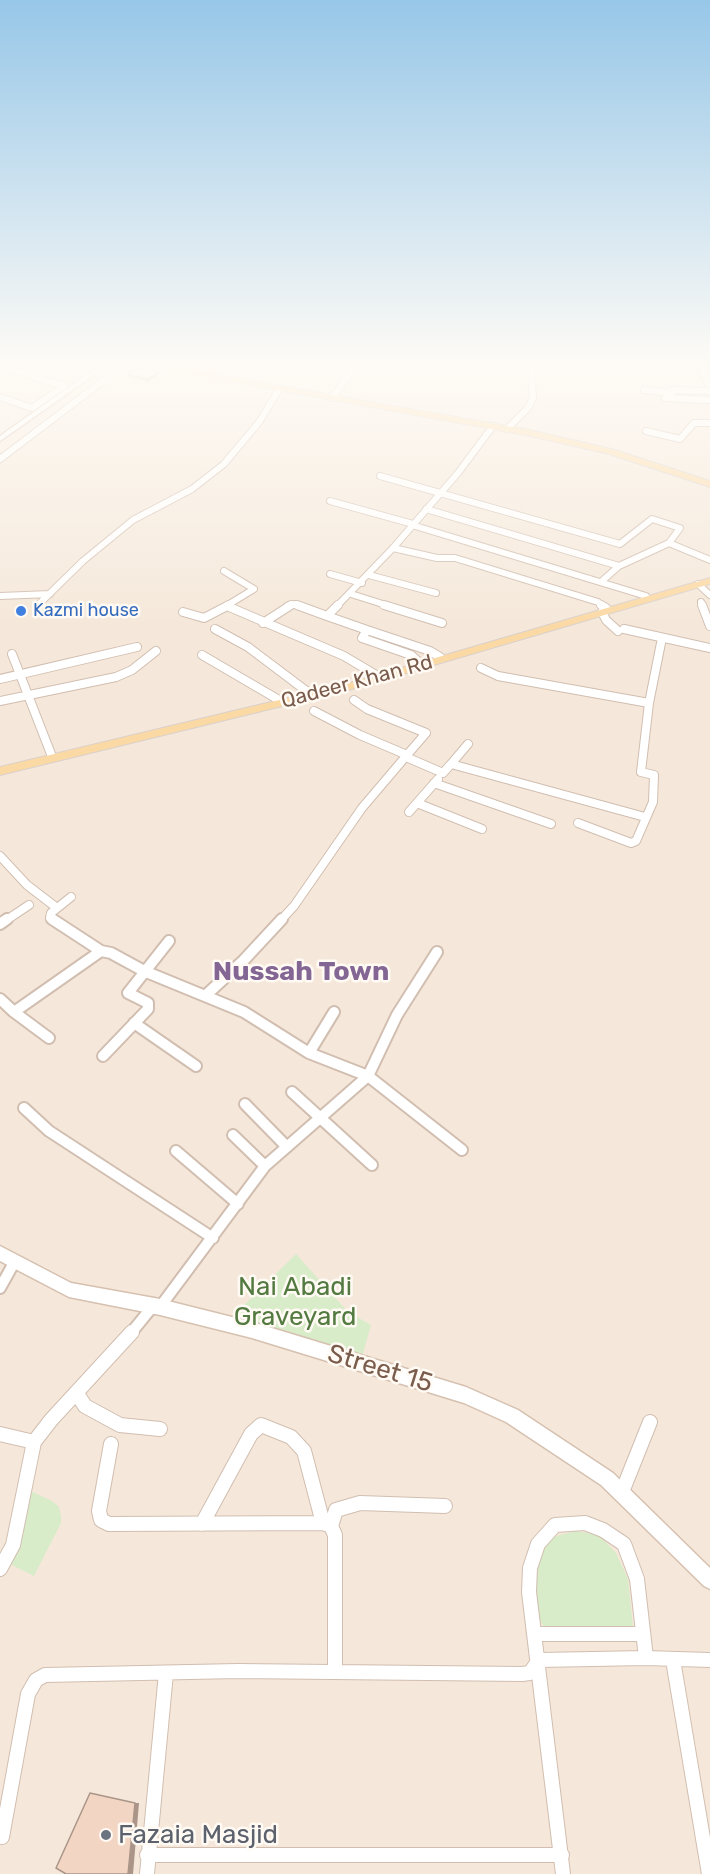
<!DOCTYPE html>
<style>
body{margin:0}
canvas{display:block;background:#fdf6ec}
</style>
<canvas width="710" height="1874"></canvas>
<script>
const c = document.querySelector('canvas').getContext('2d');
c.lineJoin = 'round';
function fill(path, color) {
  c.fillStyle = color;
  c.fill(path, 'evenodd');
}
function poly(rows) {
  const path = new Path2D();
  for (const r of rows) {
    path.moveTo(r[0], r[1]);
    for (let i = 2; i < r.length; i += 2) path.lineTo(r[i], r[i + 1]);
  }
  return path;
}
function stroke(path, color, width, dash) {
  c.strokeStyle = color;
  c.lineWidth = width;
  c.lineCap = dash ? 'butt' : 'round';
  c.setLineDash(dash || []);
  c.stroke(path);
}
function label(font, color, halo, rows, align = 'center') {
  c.font = font + ' Rubik,sans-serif';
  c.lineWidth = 5;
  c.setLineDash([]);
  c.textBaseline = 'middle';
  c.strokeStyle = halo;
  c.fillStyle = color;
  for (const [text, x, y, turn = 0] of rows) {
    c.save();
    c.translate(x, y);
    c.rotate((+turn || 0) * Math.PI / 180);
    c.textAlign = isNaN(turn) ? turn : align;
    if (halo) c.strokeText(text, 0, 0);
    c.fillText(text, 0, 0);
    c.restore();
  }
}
const residential = poly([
 [0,365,710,365,710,1874,0,1874]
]);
const green = poly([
 [296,1254,348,1312,371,1325,362,1357,232,1317],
 [33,1492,52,1501,59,1507,61,1516,61,1523,34,1576,10,1564,28,1495],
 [576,1531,599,1535,616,1553,628,1579,633,1627,544,1627,539,1619,536,1592,538,1558,546,1544,556,1536]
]);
const streetFar3 = poly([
 [669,365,701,367],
 [0,366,64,386,32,408,0,397],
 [644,390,672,393,672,390,710,391],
 [332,398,356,365],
 [665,398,710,400],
 [507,429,528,408,533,398,531,373,534,365],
 [646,431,680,439,694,423,710,423],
 [0,459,103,381],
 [380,476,620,544,652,519,680,528,669,543,619,566,602,581],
 [330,501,413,524],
 [426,509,619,566],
 [412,525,646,596],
 [669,543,710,560],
 [393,548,437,558,455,558,598,602,603,606],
 [224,571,254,589,226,606],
 [330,574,362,583],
 [369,575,436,593],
 [698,584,710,595],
 [351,594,389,606],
 [0,596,50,594],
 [701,602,702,606],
 [37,606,83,561,133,520,192,489,224,464,260,421,279,389],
 [287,606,295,604,301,606],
 [337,606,393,548,458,473,493,426]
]);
const streetFar2 = poly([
 [297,605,327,616],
 [338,605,327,616,367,630,362,638,411,655,420,663],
 [384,605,442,623],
 [601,605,606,608],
 [702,605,710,626],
 [227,606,344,656,376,675],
 [183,612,204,618,229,605],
 [602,612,606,620,618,631],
 [263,623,291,605],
 [215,629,248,647,309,693],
 [624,629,710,648],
 [367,630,430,651,440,657],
 [12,654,51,754],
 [202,655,279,700],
 [481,668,498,676,649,703],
 [0,679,137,647],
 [354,700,367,709,426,733,407,755],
 [0,701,116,677,132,670,156,651],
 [406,757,443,773,451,764,645,817],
 [451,764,468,744],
 [434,783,551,824],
 [417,803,482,829],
 [409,812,438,779],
 [578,823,631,843,636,841,653,802,654,775,641,772,649,703,662,638],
 [0,856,27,885,57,908],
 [5,921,29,905],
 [54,921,50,918,51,913,71,897],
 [280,921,294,906,362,808,407,755,360,735,314,711]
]);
const streetFar1 = poly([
 [52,919,101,951,111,953,144,971,244,1012,309,1053,368,1076,265,1166,160,1307],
 [0,924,7,919],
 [437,952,397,1015,368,1076,462,1150],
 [206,995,243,961,282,919],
 [0,999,14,1012,101,951],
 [14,1012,49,1038],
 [134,1023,196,1066],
 [309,1053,334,1012],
 [103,1056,148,1009,148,1003,128,993,169,941],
 [292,1092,372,1165],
 [245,1104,287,1147],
 [24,1108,49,1131,213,1238],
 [233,1135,265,1166],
 [176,1151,238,1204],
 [0,1288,15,1261],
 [131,1333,153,1306]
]);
const street = poly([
 [77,1394,85,1406,120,1425,160,1429],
 [0,1434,34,1442],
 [111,1444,99,1511,101,1520,109,1524,323,1523,331,1526,335,1535,335,1672],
 [622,1492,650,1422],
 [202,1524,251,1434,261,1425,291,1437,304,1451,323,1523],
 [331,1526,336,1510,360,1503,445,1506],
 [0,1569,13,1545,34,1442,51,1420,132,1332],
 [535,1634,642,1634],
 [673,1660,709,1874],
 [2,1837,28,1694,36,1680,45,1675,238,1671,522,1674,530,1673,539,1660,646,1658,710,1660],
 [147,1855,562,1855],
 [147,1874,166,1673],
 [563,1874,529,1592,530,1568,538,1544,555,1525,585,1523,603,1530,624,1544,637,1579,646,1658]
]);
const secondary = poly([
 [100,365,108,365,0,441,0,436,100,365],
 [697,365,704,365,710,379,710,388,706,386,697,365],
 [0,1246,71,1283,160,1299,252,1322,466,1387,518,1410,613,1473,710,1568,710,1589,704,1586,601,1485,506,1422,464,1403,252,1338,160,1315,69,1297,0,1261,0,1246]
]);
const primary = poly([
 [141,365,161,365,530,430,615,450,710,481,710,487,609,454,530,436,141,365],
 [710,578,710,584,352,689,0,775,0,767,346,684,710,578]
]);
const wall = poly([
 [159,372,159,374,148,382,128,377,128,375]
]);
const shadedWall = poly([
 [159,372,159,374,148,382,148,379],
 [135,1803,139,1803,133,1874,128,1874]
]);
const building = poly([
 [138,368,159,372,148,379,128,375,138,368],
 [90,1793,135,1803,128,1874,66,1874,56,1868,90,1793]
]);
const markers = [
 [21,611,6,"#3f7fe0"],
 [106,1835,6,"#6b7280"]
];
const farShopnames = [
 ["Kazmi house",33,611]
];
const streetNames = [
 ["Qadeer Khan Rd",357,682,-15]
];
const nearParknames = [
 ["Nai Abadi",295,1287],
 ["Graveyard",295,1317]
];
const nearStreetnames = [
 ["Street 15",380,1369,17]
];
const nearWorshipnames = [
 ["Fazaia Masjid",118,1835]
];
const districtNames = [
 ["Nussah Town",301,972]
];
fill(residential, '#f5e8da');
fill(green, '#d8ecc9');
stroke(streetFar3, '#d1beb0', 8);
stroke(streetFar2, '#d1beb0', 10);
stroke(streetFar1, '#d1beb0', 14);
stroke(street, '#d1beb0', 16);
stroke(secondary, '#d6c0b0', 3);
stroke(primary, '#dad1cd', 2);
stroke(streetFar3, '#fff', 6);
stroke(streetFar2, '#fff', 8);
stroke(streetFar1, '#fff', 10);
stroke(street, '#fff', 14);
fill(secondary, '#fff');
fill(primary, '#fbd9a5');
fill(wall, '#d1b7a8');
fill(shadedWall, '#aa9588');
fill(building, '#f3d5c3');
stroke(building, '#aa9588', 1.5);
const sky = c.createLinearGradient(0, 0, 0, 628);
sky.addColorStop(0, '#97c7e8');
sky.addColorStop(0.58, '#fefbf6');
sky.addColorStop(1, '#fefbf600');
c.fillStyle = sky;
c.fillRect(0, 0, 710, 628);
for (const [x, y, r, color] of markers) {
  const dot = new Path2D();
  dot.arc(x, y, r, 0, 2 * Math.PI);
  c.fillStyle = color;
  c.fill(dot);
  stroke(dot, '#fffaf3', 2);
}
label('18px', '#366cbe', '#fffaf3', farShopnames, 'left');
label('21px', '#7a5c4d', '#fffaf3', streetNames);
label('26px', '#537a41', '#fffaf3', nearParknames);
label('26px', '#7a5c4d', '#fffaf3', nearStreetnames);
label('26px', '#5b616d', '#fffaf3', nearWorshipnames, 'left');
label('bold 27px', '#846695', '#fffaf3', districtNames);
</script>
